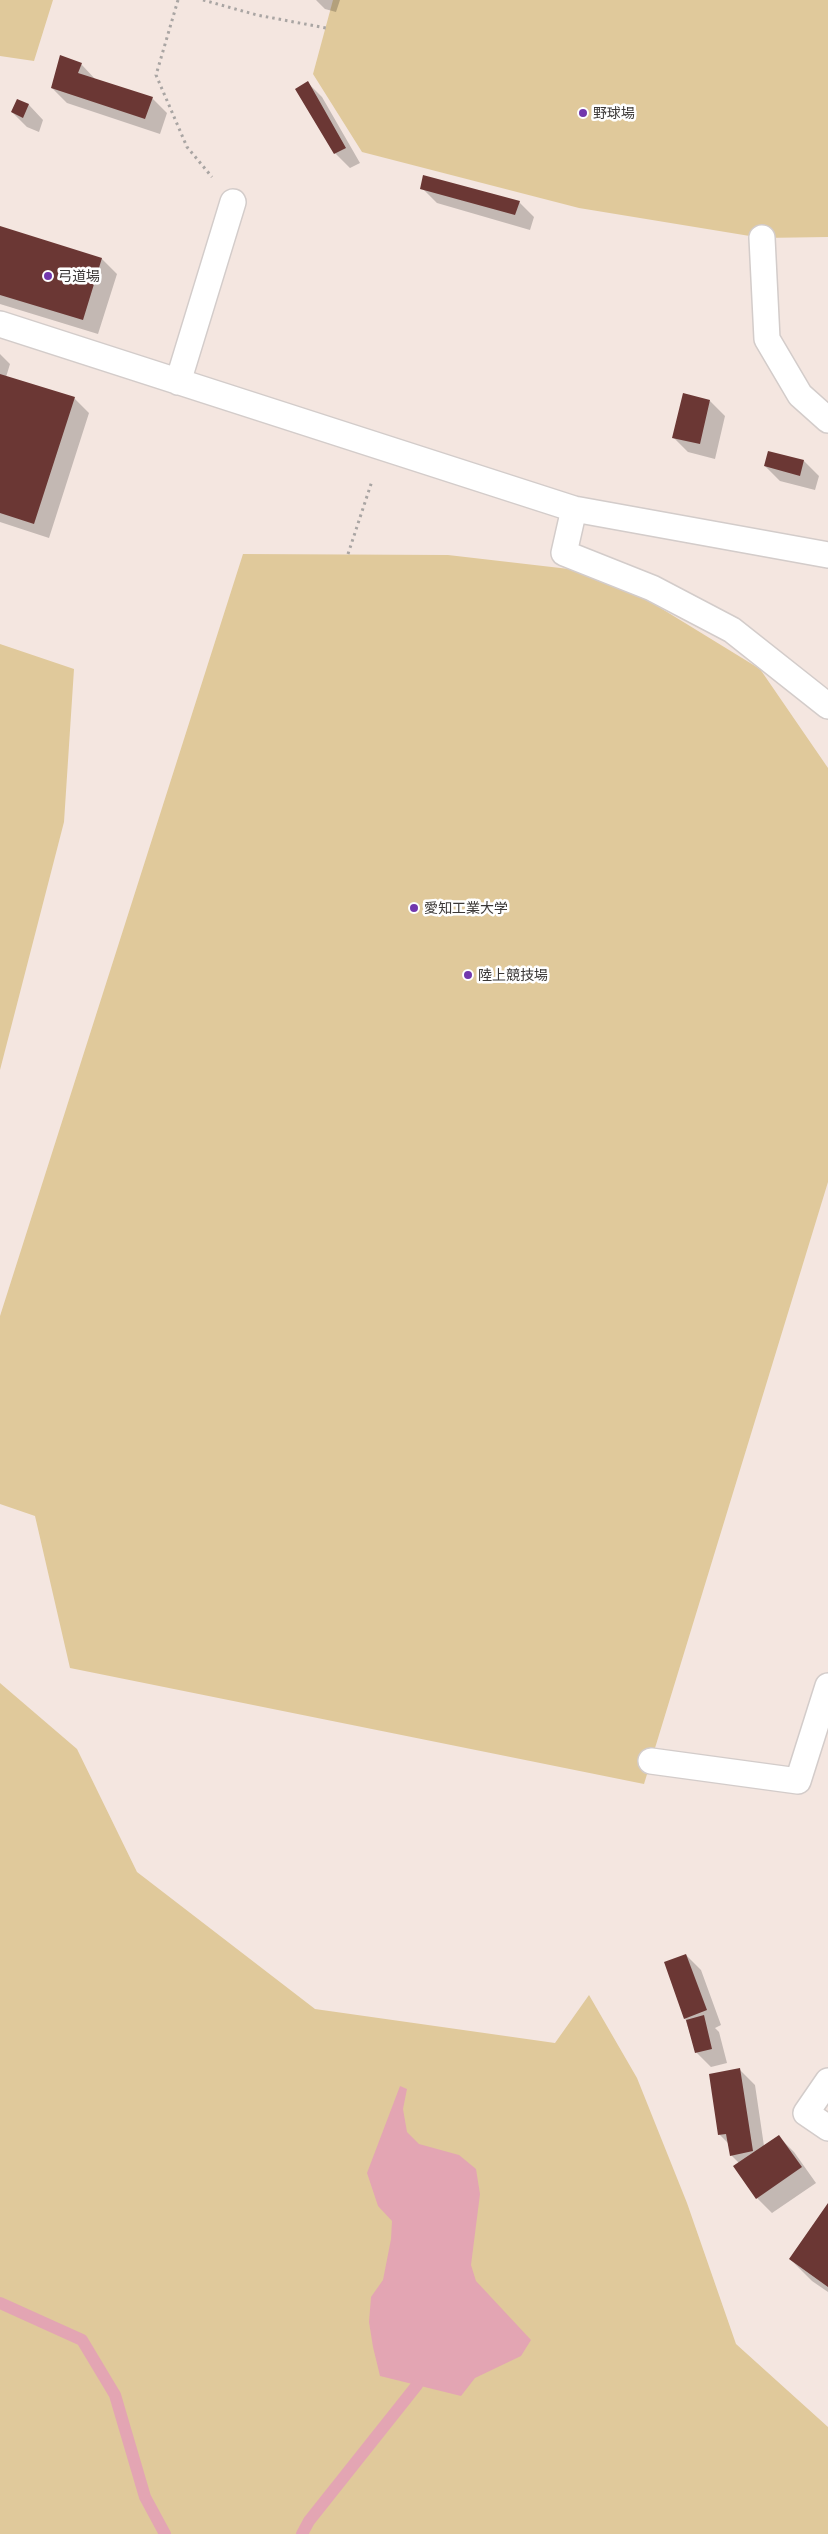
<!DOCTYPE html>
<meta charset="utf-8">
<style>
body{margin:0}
canvas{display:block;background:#fbf5f2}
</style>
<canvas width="828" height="2534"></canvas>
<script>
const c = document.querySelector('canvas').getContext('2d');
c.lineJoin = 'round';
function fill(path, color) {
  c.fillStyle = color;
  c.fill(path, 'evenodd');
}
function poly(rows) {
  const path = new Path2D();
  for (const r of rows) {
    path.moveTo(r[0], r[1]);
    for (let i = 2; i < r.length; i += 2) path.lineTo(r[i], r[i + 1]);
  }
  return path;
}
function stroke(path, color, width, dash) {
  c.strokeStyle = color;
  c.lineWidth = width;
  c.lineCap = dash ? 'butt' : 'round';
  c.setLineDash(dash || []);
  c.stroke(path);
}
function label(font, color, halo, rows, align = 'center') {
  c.font = font + ' "Exo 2","Noto Sans JP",sans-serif';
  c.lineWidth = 5;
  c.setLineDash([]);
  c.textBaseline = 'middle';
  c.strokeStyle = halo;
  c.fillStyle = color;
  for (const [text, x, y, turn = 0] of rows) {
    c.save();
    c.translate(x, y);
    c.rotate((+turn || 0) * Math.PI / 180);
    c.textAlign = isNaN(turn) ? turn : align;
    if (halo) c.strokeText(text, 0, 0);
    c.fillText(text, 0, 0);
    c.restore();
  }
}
const built = poly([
 [0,0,828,0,828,2501,0,1816]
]);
const green = poly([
 [0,0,53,0,34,61,0,56],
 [333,0,828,0,828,237,762,238,579,208,362,152,313,74],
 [243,554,448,555,569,569,641,596,760,669,828,768,828,1182,644,1784,70,1668,35,1516,0,1504,0,1316],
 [0,644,74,669,64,822,0,1070],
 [0,1683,77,1749,137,1872,315,2009,555,2043,589,1995,637,2078,687,2203,736,2344,828,2427,828,2534,0,2534]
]);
const water = poly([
 [400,2086,407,2089,403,2109,407,2132,419,2144,459,2155,476,2169,480,2194,471,2265,476,2281,531,2340,521,2356,475,2378,461,2396,380,2376,373,2347,369,2322,371,2297,383,2280,391,2239,392,2221,378,2206,367,2173]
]);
const shadow = poly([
 [316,0,340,0,336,12,325,9],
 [81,64,96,80,152,98,167,113,160,134,67,103,52,88],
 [308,83,322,97,360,163,350,168,335,153],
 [18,101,29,105,43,120,39,132,27,127,12,112],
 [422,188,519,202,534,217,530,230,437,203],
 [0,227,102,259,117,274,98,334,0,304],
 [0,354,10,364,6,377,74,398,89,413,49,538,0,522],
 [710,401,725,416,715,459,688,452,673,437],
 [804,461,819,476,815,490,780,481,765,466],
 [686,1955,701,1970,721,2025,715,2028,719,2032,727,2063,711,2067,696,2052,685,2018],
 [740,2070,755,2085,764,2146,779,2137,794,2152,816,2183,772,2213,757,2198,739,2163,731,2155,729,2144,719,2134],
 [828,2205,828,2292,812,2281,790,2259]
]);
const stream = poly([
 [0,2303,82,2340,115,2395,145,2497,165,2534],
 [302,2534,309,2521,417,2385]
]);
const building = poly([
 [60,55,82,63,78,73,153,97,145,119,51,88],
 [308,81,346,148,334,154,295,89],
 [17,99,29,104,23,118,11,112],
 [423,175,520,201,515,215,420,189],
 [0,226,102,258,83,320,0,295],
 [0,374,75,397,34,524,0,513],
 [683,393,710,400,700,444,672,438],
 [768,451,804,460,800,476,764,466],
 [686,1954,707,2010,684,2019,664,1962],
 [704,2015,712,2049,695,2053,686,2020],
 [740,2068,753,2151,730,2156,726,2134,718,2135,709,2074],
 [779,2135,802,2167,756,2199,733,2166],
 [828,2203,828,2287,789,2259]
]);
const path = poly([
 [178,0,156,75,187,147,212,177],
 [203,0,257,15,326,28],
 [348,554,372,481]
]);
const lane = poly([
 [762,238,767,339,800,395,828,420],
 [0,324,574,509,828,555],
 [178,382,233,202],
 [574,509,564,553,652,588,732,630,828,706],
 [651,1761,798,1781,828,1686],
 [828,2081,806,2113,828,2128]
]);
const markers = [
 [583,113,5,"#7237ad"],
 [48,276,5,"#7237ad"],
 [414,908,5,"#7237ad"],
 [468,975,5,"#7237ad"]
];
const poiNames = [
 ["野球場",593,113],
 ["弓道場",58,276],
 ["愛知工業大学",424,908],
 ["陸上競技場",478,975]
];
fill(built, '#f4e6e0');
fill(green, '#e0c99b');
fill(water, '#e3a5b3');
fill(shadow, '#0003');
stroke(stream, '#e3a5b3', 12);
fill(building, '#6b3734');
stroke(lane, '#d3ccca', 28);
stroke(path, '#a9a5a3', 3, [2.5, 4]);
stroke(lane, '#fff', 25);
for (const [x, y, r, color] of markers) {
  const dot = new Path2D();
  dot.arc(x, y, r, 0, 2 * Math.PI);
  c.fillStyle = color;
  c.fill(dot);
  stroke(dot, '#fff', 2);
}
label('14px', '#3b3837', '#fff', poiNames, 'left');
</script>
